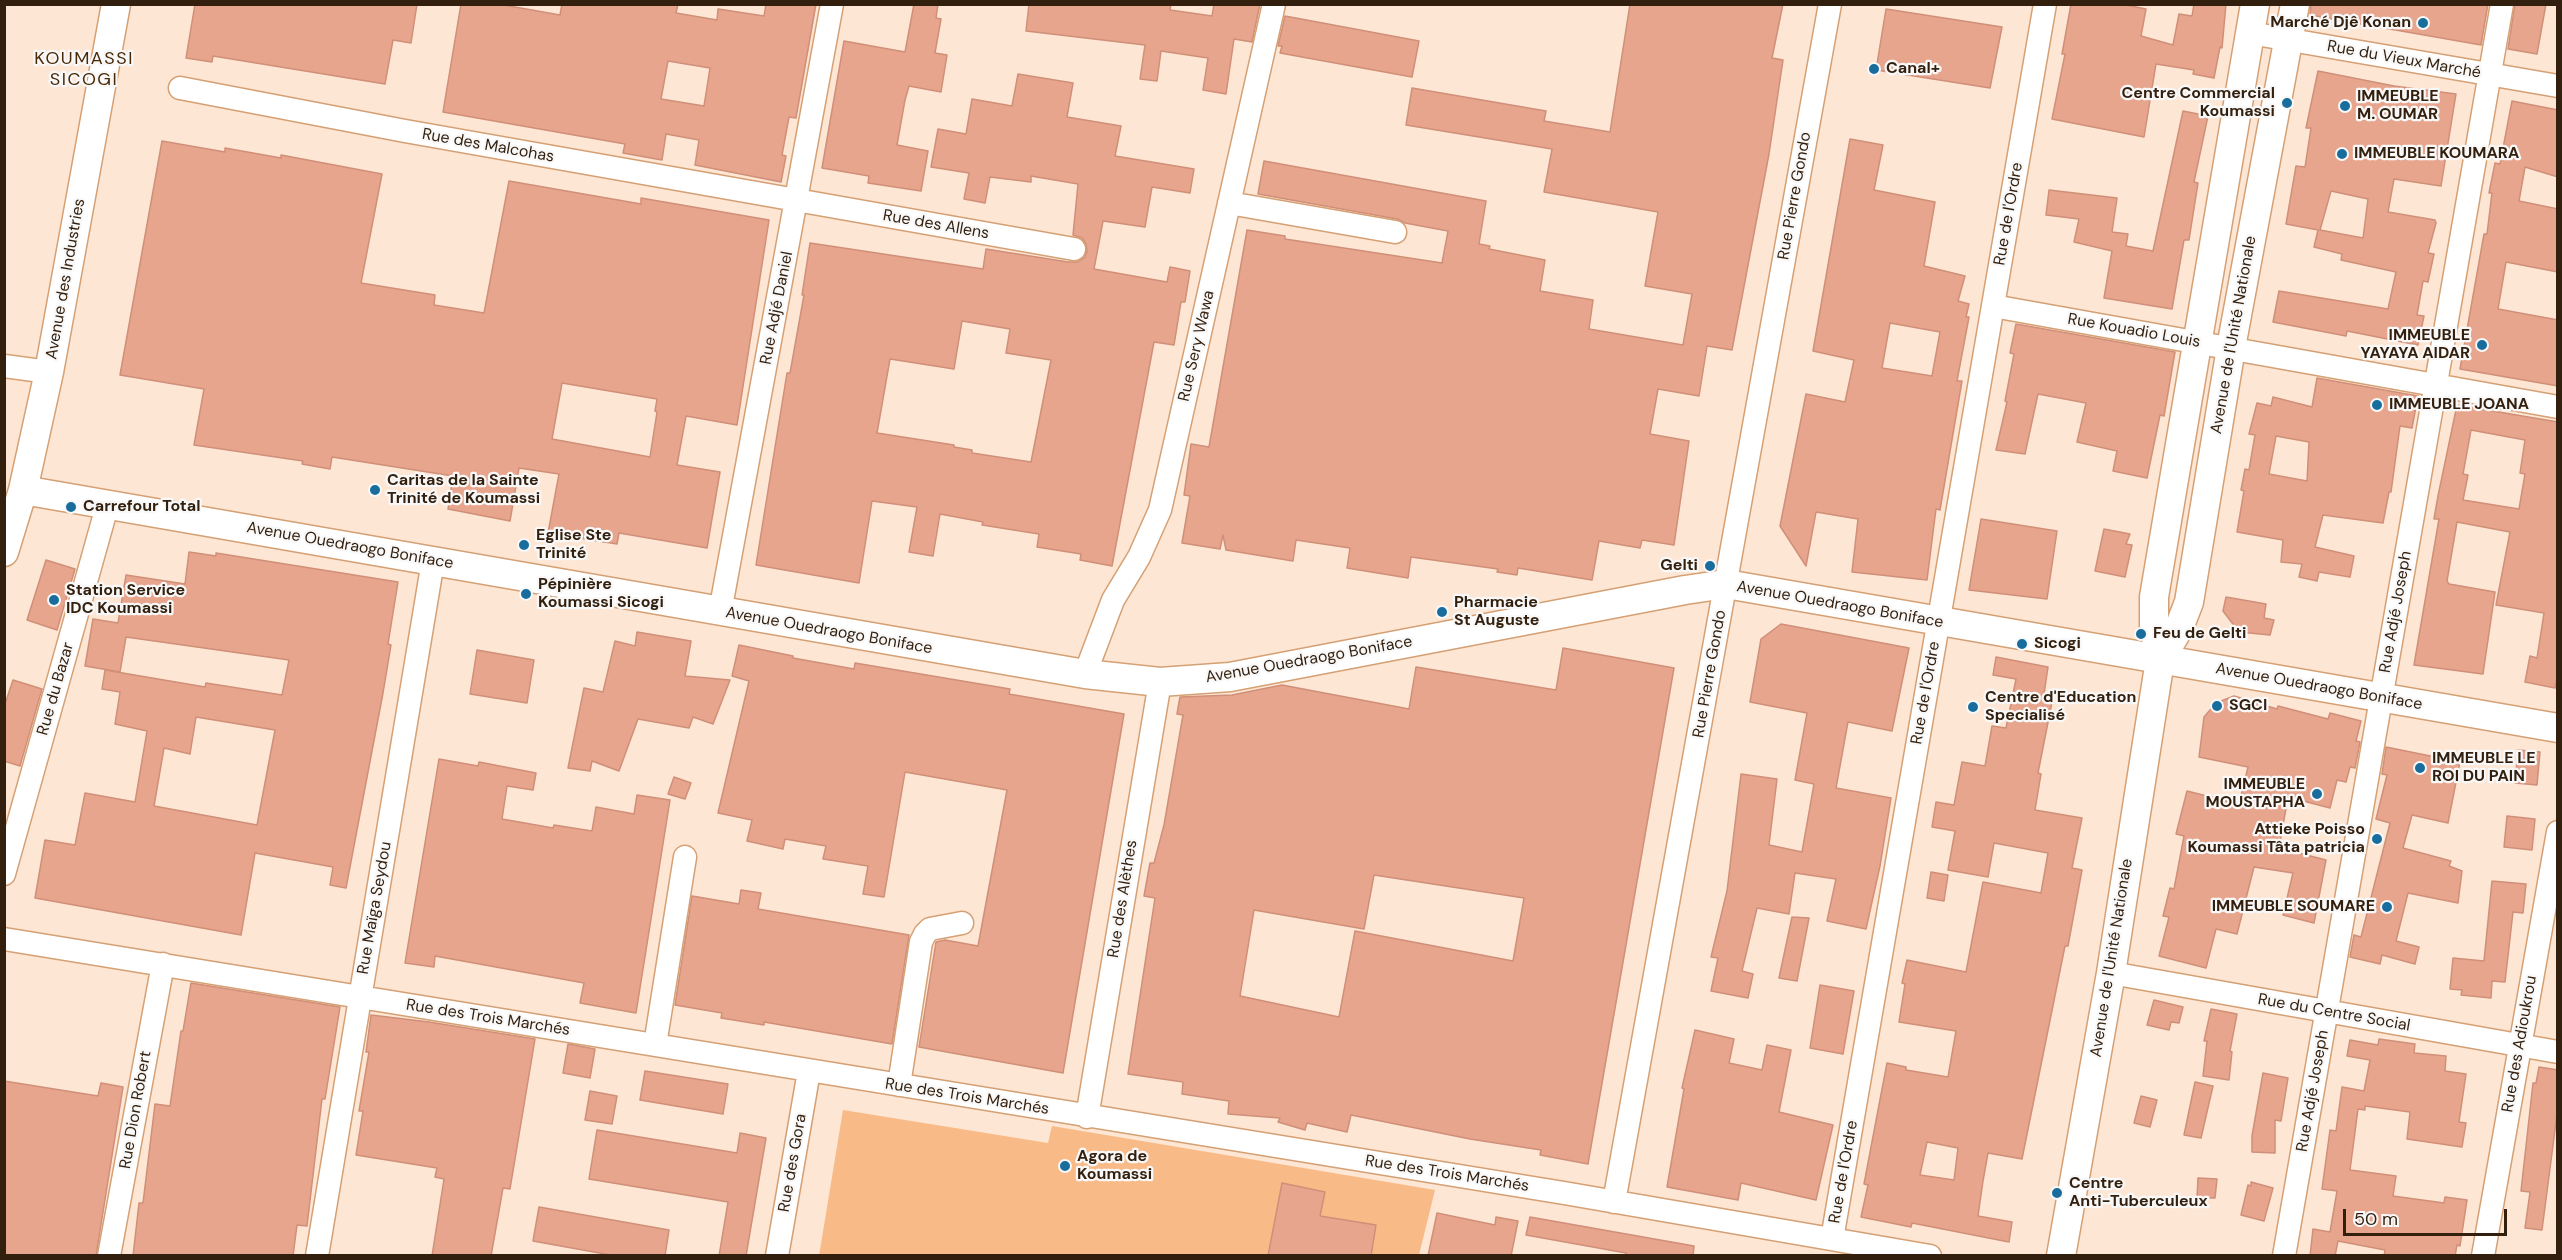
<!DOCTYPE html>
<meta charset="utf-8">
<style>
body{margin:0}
#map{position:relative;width:2562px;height:1260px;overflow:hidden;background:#fde6d4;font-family:"DM Sans",sans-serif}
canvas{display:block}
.frame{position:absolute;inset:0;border:6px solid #331f0d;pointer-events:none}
.scale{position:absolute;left:2343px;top:1209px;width:164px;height:27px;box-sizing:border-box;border:3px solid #331f0d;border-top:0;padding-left:8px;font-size:18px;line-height:21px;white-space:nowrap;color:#331f0d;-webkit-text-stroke:4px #f8f8f8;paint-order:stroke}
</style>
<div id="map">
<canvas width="2562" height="1260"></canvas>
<div class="frame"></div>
<div class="scale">50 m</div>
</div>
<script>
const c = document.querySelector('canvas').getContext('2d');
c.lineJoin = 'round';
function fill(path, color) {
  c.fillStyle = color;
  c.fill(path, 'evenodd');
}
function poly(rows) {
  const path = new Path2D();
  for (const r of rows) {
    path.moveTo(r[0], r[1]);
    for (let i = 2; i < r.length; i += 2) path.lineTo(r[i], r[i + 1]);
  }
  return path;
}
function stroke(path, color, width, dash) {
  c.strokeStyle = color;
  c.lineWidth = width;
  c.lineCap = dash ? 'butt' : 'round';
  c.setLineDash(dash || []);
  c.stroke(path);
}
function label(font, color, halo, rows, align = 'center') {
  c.font = font + ' "DM Sans",sans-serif';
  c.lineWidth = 4.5;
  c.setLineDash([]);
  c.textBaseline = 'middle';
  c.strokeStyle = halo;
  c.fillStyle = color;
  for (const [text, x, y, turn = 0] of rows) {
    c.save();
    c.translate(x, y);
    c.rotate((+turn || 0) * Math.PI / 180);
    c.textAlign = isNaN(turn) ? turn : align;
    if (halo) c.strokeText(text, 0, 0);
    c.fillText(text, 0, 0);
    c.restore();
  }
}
const green = poly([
 [843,1110,1048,1143,1052,1126,1435,1190,1419,1255,819,1256]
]);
const building = poly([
 [195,4,417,4,411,43,393,40,385,84,213,56,212,62,186,58,195,4],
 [461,4,498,4,560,15,562,4,678,4,676,13,717,20,718,9,764,16,766,4,816,4,796,118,789,117,782,155,786,156,781,182,695,165,699,140,666,134,662,160,623,153,625,144,443,112,461,4],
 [668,61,710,68,704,106,661,99,668,61],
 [914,4,938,4,936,18,941,19,935,53,947,55,941,92,909,86,905,100,897,145,928,151,921,191,868,183,869,176,822,168,844,41,905,52,914,4],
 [1029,4,1171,4,1170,10,1212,16,1214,4,1260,4,1252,42,1234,39,1226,94,1203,90,1208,58,1161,51,1157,81,1140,79,1145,45,1026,31,1029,4],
 [1630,4,1783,4,1772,58,1783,60,1769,154,1732,350,1707,346,1699,396,1658,389,1650,434,1689,441,1674,545,1642,540,1640,548,1599,541,1592,580,1518,568,1517,575,1497,572,1498,569,1411,557,1408,578,1347,568,1350,548,1296,540,1293,561,1226,550,1223,535,1220,549,1182,543,1190,496,1184,495,1191,444,1209,447,1247,230,1285,236,1285,239,1442,263,1448,231,1405,223,1397,219,1258,194,1264,161,1486,201,1479,244,1490,246,1489,249,1545,260,1540,291,1593,300,1589,329,1683,345,1692,294,1645,286,1658,212,1544,192,1552,149,1406,125,1412,88,1546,111,1544,121,1610,132,1630,4],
 [2071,4,2121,4,2146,9,2141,36,2173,45,2179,14,2192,16,2194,4,2226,4,2222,48,2220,47,2214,78,2193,74,2194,70,2156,64,2144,137,2052,119,2065,54,2062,54,2071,4],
 [2311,4,2488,4,2481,45,2310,15,2311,4],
 [2515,4,2546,4,2537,54,2508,49,2515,4],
 [1886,9,2002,27,1990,88,1876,70,1886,9],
 [1285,16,1419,41,1412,77,1280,53,1282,46,1278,46,1285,16],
 [2318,71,2394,86,2456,94,2441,186,2394,179,2388,212,2435,220,2436,223,2428,253,2434,254,2428,282,2423,281,2417,315,2424,316,2418,345,2347,331,2346,336,2273,322,2279,291,2388,309,2396,272,2341,260,2342,254,2314,247,2318,230,2286,224,2296,166,2305,167,2311,128,2306,128,2318,71],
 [2331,191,2368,199,2363,238,2320,230,2331,191],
 [1018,74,1073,83,1067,117,1121,126,1115,156,1194,169,1190,193,1152,187,1145,227,1103,221,1094,269,1167,282,1170,267,1190,271,1185,302,1181,302,1174,345,1154,342,1112,566,1080,560,1081,554,1037,547,1039,534,982,525,983,522,940,514,933,556,909,552,917,507,872,501,859,583,756,565,787,373,790,373,804,295,802,295,810,243,983,269,986,249,1068,262,1078,262,1085,257,1087,251,1086,244,1082,238,1073,235,1078,184,1031,176,1031,182,990,177,985,203,964,199,969,173,931,167,938,129,966,134,972,99,1012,106,1018,74],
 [962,321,1010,329,1006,353,1051,360,1031,462,972,453,972,450,954,447,954,445,877,433,890,359,954,369,962,321],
 [2512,101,2558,110,2558,177,2525,167,2519,201,2558,209,2558,272,2506,262,2498,309,2558,320,2558,386,2460,369,2484,234,2487,234,2492,193,2489,193,2495,163,2500,164,2512,101],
 [2183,111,2208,116,2194,182,2198,183,2189,240,2184,240,2172,309,2104,298,2112,251,2074,242,2079,219,2046,215,2049,190,2117,198,2112,232,2128,234,2126,246,2153,251,2183,111],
 [1850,139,1883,145,1874,190,1935,202,1924,266,1965,276,1958,301,1969,304,1966,317,1969,317,1957,381,1962,381,1940,510,1936,509,1927,580,1852,572,1858,519,1816,512,1806,566,1780,526,1806,394,1845,402,1854,360,1813,351,1850,139],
 [1890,323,1940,332,1932,376,1882,368,1890,323],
 [162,141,225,152,225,148,281,158,281,155,382,174,361,283,435,295,434,305,484,313,509,181,641,204,641,198,769,220,737,425,686,416,677,465,720,472,707,548,619,533,617,544,548,533,559,474,519,468,510,521,448,509,453,476,332,457,330,469,302,464,303,461,194,445,204,389,120,375,162,141],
 [562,383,657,399,655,411,657,412,650,457,552,439,562,383],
 [2016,324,2175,352,2164,416,2160,415,2147,478,2113,471,2117,451,2077,442,2086,403,2038,394,2025,454,1996,450,2007,402,2005,401,2014,354,2010,353,2016,324],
 [2317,378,2418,396,2412,428,2400,426,2391,492,2389,492,2383,523,2323,515,2315,547,2354,556,2350,577,2319,572,2317,581,2299,577,2302,564,2281,562,2283,540,2237,532,2244,491,2241,490,2245,469,2249,470,2255,435,2249,434,2257,403,2271,406,2273,397,2312,407,2317,378],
 [2276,436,2309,442,2307,481,2269,474,2276,436],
 [2457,405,2558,422,2558,674,2555,688,2525,682,2530,656,2537,658,2544,613,2496,605,2510,532,2457,522,2447,581,2449,584,2495,592,2483,674,2414,665,2439,519,2434,519,2438,496,2457,405],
 [2471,430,2525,440,2520,473,2525,474,2519,509,2463,500,2468,475,2463,474,2471,430],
 [1981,519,2057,531,2047,599,1969,590,1981,519],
 [2104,529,2130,534,2126,544,2132,545,2125,577,2095,571,2104,529],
 [189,552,216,556,216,553,398,582,388,644,391,645,383,693,346,888,330,885,333,867,255,853,241,935,35,898,45,840,75,845,85,793,135,802,147,731,115,724,120,692,102,689,105,670,205,687,206,683,282,695,289,660,126,637,120,672,85,666,93,619,118,623,126,575,185,584,189,552],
 [196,717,275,730,257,825,154,806,164,748,190,754,196,717],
 [46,560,75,569,57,630,27,620,46,560],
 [2226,597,2266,604,2264,618,2274,620,2270,635,2239,632,2223,611,2226,597],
 [1781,624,1909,648,1892,731,1848,722,1836,788,1891,798,1880,866,1866,929,1827,921,1836,879,1795,873,1789,914,1757,908,1742,971,1753,974,1748,998,1711,991,1718,958,1711,957,1727,891,1741,774,1777,779,1769,845,1802,852,1814,784,1795,780,1807,713,1750,702,1761,639,1781,624],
 [637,632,691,641,685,676,730,680,713,724,693,717,689,728,638,719,619,771,592,761,590,771,568,768,584,688,603,692,615,641,635,646,637,632],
 [739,645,793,656,793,658,854,669,855,663,1010,689,1009,694,1124,714,1063,1073,919,1047,936,942,945,940,978,946,1007,790,905,772,884,897,863,894,868,866,823,859,826,846,785,839,783,849,747,841,752,820,718,813,749,681,732,676,739,645],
 [1563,648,1674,668,1588,1164,1540,1155,1541,1150,1470,1139,1351,1115,1347,1132,1307,1123,1305,1130,1278,1122,1280,1118,1228,1114,1229,1101,1182,1094,1183,1082,1128,1074,1155,898,1144,896,1150,863,1154,863,1164,825,1183,715,1177,714,1180,697,1232,695,1282,685,1409,709,1416,667,1556,690,1563,648],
 [1374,875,1524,898,1513,961,1355,931,1339,1017,1240,996,1254,910,1364,929,1374,875],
 [477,650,534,660,527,703,470,694,477,650],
 [1996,657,2048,667,2043,701,2052,702,2038,773,2041,774,2035,810,2082,818,2072,868,2082,870,2068,946,2065,946,2022,1159,1988,1153,1983,1181,1978,1216,2012,1222,2009,1242,1912,1223,1911,1227,1861,1217,1868,1185,1864,1184,1887,1063,1906,1067,1906,1070,1948,1077,1956,1031,1899,1022,1905,984,1902,983,1907,960,1966,972,1983,882,2041,893,2048,853,1994,843,1988,877,1948,870,1955,831,1932,827,1936,802,1954,805,1962,762,1985,766,1992,726,2006,728,2016,679,1993,675,1996,657],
 [1927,1142,1958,1148,1954,1180,1920,1175,1927,1142],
 [13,680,42,689,20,766,4,761,4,707,13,680],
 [2234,696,2277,709,2278,706,2328,719,2330,713,2361,721,2356,741,2360,742,2355,768,2350,767,2346,782,2337,780,2330,808,2288,797,2279,848,2326,860,2314,923,2283,915,2293,873,2254,867,2237,934,2216,929,2206,968,2159,956,2169,917,2163,916,2170,888,2174,889,2184,836,2176,834,2187,791,2239,804,2248,767,2199,757,2204,717,2216,703,2234,696],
 [2386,747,2460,762,2448,823,2412,815,2403,848,2451,861,2449,866,2462,871,2458,903,2408,893,2396,941,2419,947,2415,964,2382,955,2380,964,2350,957,2354,935,2361,937,2390,823,2376,819,2387,775,2382,774,2386,747],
 [2518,750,2540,752,2537,785,2515,783,2518,750],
 [439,759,478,766,479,762,536,773,533,790,507,786,502,819,553,828,554,825,592,831,596,807,634,814,637,795,670,800,636,1013,580,1003,584,983,435,956,434,967,405,963,439,759],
 [674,777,691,783,685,799,668,794,674,777],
 [2507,816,2535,819,2532,850,2504,847,2507,816],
 [1931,872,1948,875,1944,901,1927,898,1931,872],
 [2492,881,2526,884,2523,913,2513,912,2505,982,2492,981,2491,998,2461,995,2462,990,2450,989,2453,958,2484,961,2492,881],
 [741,890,761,893,758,909,909,935,892,1044,764,1022,764,1025,721,1018,722,1013,675,1005,692,896,739,904,741,890],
 [1792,917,1809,918,1797,981,1779,978,1792,917],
 [191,983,340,1007,325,1099,322,1099,307,1226,297,1225,293,1256,133,1256,139,1203,143,1203,155,1104,170,1106,181,1031,183,1031,191,983],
 [1820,985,1854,991,1843,1054,1810,1048,1820,985],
 [2154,1000,2183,1007,2179,1023,2171,1022,2169,1030,2147,1025,2154,1000],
 [2211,1009,2237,1014,2230,1051,2232,1052,2229,1080,2203,1076,2207,1041,2204,1041,2211,1009],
 [371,1015,429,1022,535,1039,510,1189,503,1188,491,1256,432,1256,444,1179,435,1177,437,1168,356,1155,363,1111,359,1111,369,1052,366,1052,371,1015],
 [1695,1030,1734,1039,1729,1063,1762,1070,1767,1045,1791,1050,1779,1112,1833,1125,1816,1200,1741,1183,1738,1200,1667,1187,1684,1089,1682,1088,1695,1030],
 [2379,1039,2415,1044,2414,1053,2446,1056,2445,1071,2466,1074,2459,1122,2466,1123,2462,1147,2407,1139,2410,1112,2365,1106,2365,1110,2358,1109,2350,1170,2396,1176,2393,1196,2444,1203,2445,1197,2467,1200,2460,1246,2457,1245,2455,1256,2384,1256,2385,1250,2338,1241,2335,1256,2310,1256,2313,1229,2330,1232,2337,1191,2322,1189,2330,1130,2336,1131,2342,1087,2364,1091,2370,1060,2347,1056,2350,1040,2378,1045,2379,1039],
 [568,1044,595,1049,590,1078,563,1073,568,1044],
 [2539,1067,2558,1070,2558,1107,2542,1230,2525,1228,2530,1192,2521,1191,2533,1083,2536,1083,2539,1067],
 [645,1071,728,1084,723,1114,640,1100,645,1071],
 [2263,1073,2288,1078,2281,1121,2275,1120,2275,1153,2252,1152,2252,1136,2263,1073],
 [4,1081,98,1096,101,1083,123,1087,96,1256,4,1256,4,1081],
 [2195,1082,2213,1086,2201,1138,2184,1135,2195,1082],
 [590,1091,617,1096,612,1124,585,1120,590,1091],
 [2141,1096,2157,1100,2150,1127,2134,1123,2141,1096],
 [597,1130,737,1153,740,1133,766,1138,746,1256,719,1256,728,1202,589,1179,597,1130],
 [2198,1178,2217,1179,2215,1198,2197,1198,2198,1178],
 [2251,1182,2273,1188,2264,1221,2241,1215,2248,1185,2251,1186,2251,1182],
 [1282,1183,1325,1192,1320,1216,1376,1225,1371,1256,1268,1256,1282,1183],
 [539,1207,669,1230,665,1256,616,1256,533,1241,539,1207],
 [1437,1213,1495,1225,1496,1217,1518,1221,1511,1256,1428,1256,1437,1213],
 [1530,1217,1694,1246,1693,1256,1626,1256,1626,1253,1526,1235,1530,1217]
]);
const minor = poly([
 [2250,33,2558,86],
 [180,88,405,131,1074,249],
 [1229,203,1395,232],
 [1993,306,2558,407],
 [4,366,49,372],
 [720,612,832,4],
 [1085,674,1113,600,1139,557,1160,510,1274,4],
 [4,874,108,503],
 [4,939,1564,1193,1930,1256],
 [2111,973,2558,1052],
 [655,1045,685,857],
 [899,1085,921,942,925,934,930,929,962,923],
 [1087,1117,1160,682],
 [1614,1202,1830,4],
 [1832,1239,2045,4],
 [109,1256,163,964],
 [317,1256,433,561],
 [777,1256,809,1071],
 [2284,1256,2502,4],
 [2483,1256,2558,832]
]);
const tertiary = poly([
 [23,490,1085,674,1160,682,1230,677,1685,590,1726,584,2558,728],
 [4,552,23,490,49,372,116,4],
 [2160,660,2179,628,2189,602,2232,342,2295,4],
 [2061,1256,2111,973,2160,660,2154,625,2154,597,2255,4]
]);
const markers = [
 [2423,23,6,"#186d9d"],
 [1874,69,6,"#186d9d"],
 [2287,103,6,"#186d9d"],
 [2345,106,6,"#186d9d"],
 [2342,154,6,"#186d9d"],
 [2482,345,6,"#186d9d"],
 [2377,405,6,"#186d9d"],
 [375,490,6,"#186d9d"],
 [71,507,6,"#186d9d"],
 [524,545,6,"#186d9d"],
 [1710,566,6,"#186d9d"],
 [526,594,6,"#186d9d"],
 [54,600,6,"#186d9d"],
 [1442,612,6,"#186d9d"],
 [2141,634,6,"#186d9d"],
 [2022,644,6,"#186d9d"],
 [2217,706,6,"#186d9d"],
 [1973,707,6,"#186d9d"],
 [2420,768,6,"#186d9d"],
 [2317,794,6,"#186d9d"],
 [2377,839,6,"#186d9d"],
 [2387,907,6,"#186d9d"],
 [1065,1166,6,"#186d9d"],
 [2057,1193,6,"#186d9d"]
];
const poiNames = [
 ["Marché Djê Konan",2411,23,"right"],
 ["Canal+",1886,69],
 ["Centre Commercial",2275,94,"right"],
 ["Koumassi",2275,112,"right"],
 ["IMMEUBLE",2357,97],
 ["M. OUMAR",2357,115],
 ["IMMEUBLE KOUMARA",2354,154],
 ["IMMEUBLE",2470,336,"right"],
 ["YAYAYA AIDAR",2470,354,"right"],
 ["IMMEUBLE JOANA",2389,405],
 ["Caritas de la Sainte",387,481],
 ["Trinité de Koumassi",387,499],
 ["Carrefour Total",83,507],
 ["Eglise Ste",536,536],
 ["Trinité",536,554],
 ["Gelti",1698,566,"right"],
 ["Pépinière",538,585],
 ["Koumassi Sicogi",538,603],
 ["Station Service",66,591],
 ["IDC Koumassi",66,609],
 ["Pharmacie",1454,603],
 ["St Auguste",1454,621],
 ["Feu de Gelti",2153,634],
 ["Sicogi",2034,644],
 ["Centre d'Education",1985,698],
 ["Specialisé",1985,716],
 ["SGCI",2229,706],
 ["IMMEUBLE LE",2432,759],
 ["ROI DU PAIN",2432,777],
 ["IMMEUBLE",2305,785,"right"],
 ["MOUSTAPHA",2305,803,"right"],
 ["Attieke Poisso",2365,830,"right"],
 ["Koumassi Tâta patricia",2365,848,"right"],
 ["IMMEUBLE SOUMARE",2375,907,"right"],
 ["Agora de",1077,1157],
 ["Koumassi",1077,1175],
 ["Centre",2069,1184],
 ["Anti-Tuberculeux",2069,1202]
];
const streetNames = [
 ["Rue du Vieux Marché",2404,60,10],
 ["Rue des Malcohas",488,146,10],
 ["Rue Pierre Gondo",1795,196,-80],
 ["Rue de l'Ordre",2009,214,-80],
 ["Rue des Allens",936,225,10],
 ["Avenue des Industries",66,279,-80],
 ["Rue Adjé Daniel",777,308,-79],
 ["Rue Kouadio Louis",2134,331,10],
 ["Avenue de l'Unité Nationale",2234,335,-80],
 ["Rue Sery Wawa",1197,346,-77],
 ["Avenue Ouedraogo Boniface",350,546,10],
 ["Avenue Ouedraogo Boniface",1840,605,10],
 ["Rue Adjé Joseph",2396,612,-80],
 ["Avenue Ouedraogo Boniface",829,631,10],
 ["Avenue Ouedraogo Boniface",1309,660,-10],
 ["Rue Pierre Gondo",1710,674,-80],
 ["Avenue Ouedraogo Boniface",2319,687,10],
 ["Rue du Bazar",56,689,-74],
 ["Rue de l'Ordre",1926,693,-80],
 ["Rue des Alèthes",1123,899,-81],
 ["Rue Maïga Seydou",375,908,-80],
 ["Avenue de l'Unité Nationale",2112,958,-81],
 ["Rue du Centre Social",2334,1013,10],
 ["Rue des Trois Marchés",488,1018,9],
 ["Rue des Adioukrou",2520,1044,-80],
 ["Rue Adjé Joseph",2313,1091,-80],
 ["Rue des Trois Marchés",967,1097,9],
 ["Rue Dion Robert",136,1110,-80],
 ["Rue des Gora",793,1163,-80],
 ["Rue de l'Ordre",1844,1172,-80],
 ["Rue des Trois Marchés",1447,1174,9]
];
const neighbourhoodNames = [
 ["KOUMASSI",84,59],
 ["SICOGI",84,80]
];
fill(green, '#f8ba86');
fill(building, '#e8a58d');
stroke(building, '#d08f78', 1.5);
stroke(minor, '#d5a074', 25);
stroke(tertiary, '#d5a074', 31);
stroke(minor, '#fff', 22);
stroke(tertiary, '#fff', 28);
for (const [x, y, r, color] of markers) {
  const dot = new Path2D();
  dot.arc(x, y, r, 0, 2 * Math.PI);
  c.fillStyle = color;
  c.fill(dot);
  stroke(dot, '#f8f8f8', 2);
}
label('bold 16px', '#331f0d', '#f8f8f8', poiNames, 'left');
label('16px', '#331f0d', '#f8f8f8', streetNames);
c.letterSpacing = '1.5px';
label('18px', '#4b2805', '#f8f8f8', neighbourhoodNames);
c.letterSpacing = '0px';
</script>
